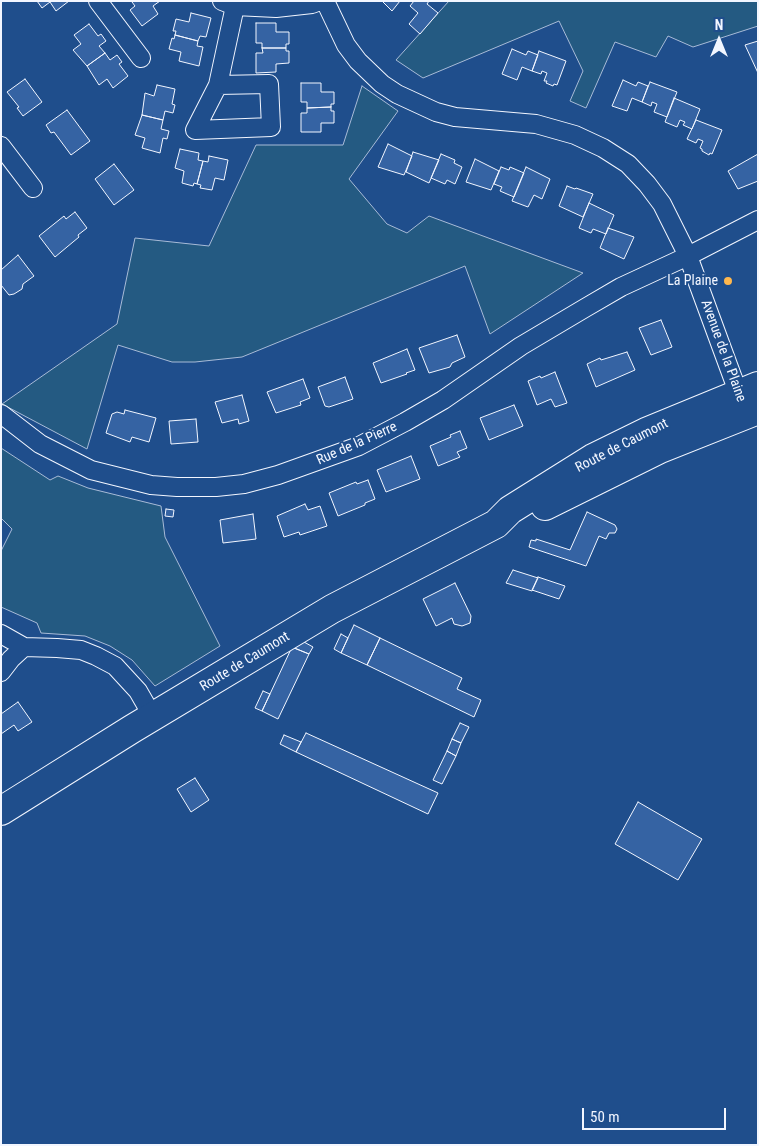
<!DOCTYPE html>
<style>
body{margin:0}
#map{position:relative;width:759px;height:1146px;overflow:hidden;background:#1f4e8c;font-family:"Roboto Condensed",sans-serif}
canvas{display:block}
.frame{position:absolute;inset:0;border:2px solid #f2f6ff;pointer-events:none}
.north{position:absolute;left:694px;top:15px;width:50px;height:50px;-webkit-text-stroke:4px #1f4e8c;paint-order:stroke;rotate:0deg;font-size:14px;font-weight:700;line-height:20px;text-align:center;color:#f2f6ff}
.north::after{content:'';display:block;margin:auto;width:18px;height:22px;background:#f2f6ff;clip-path:polygon(50% 0,100% 100%,50% 72%,0 100%)}
.scale{position:absolute;left:582px;top:1108px;width:144px;height:22px;box-sizing:border-box;border:2px solid #f2f6ff;border-top:0;padding-left:6px;font-size:15px;line-height:18px;white-space:nowrap;color:#f2f6ff;-webkit-text-stroke:4px #1f4e8c;paint-order:stroke}
</style>
<div id="map">
<canvas width="759" height="1146"></canvas>
<div class="frame"></div>
<div class="north">N</div>
<div class="scale">50 m</div>
</div>
<script>
const c = document.querySelector('canvas').getContext('2d');
c.lineJoin = 'round';
function fill(path, color) {
  c.fillStyle = color;
  c.fill(path, 'evenodd');
}
function poly(rows) {
  const path = new Path2D();
  for (const r of rows) {
    path.moveTo(r[0], r[1]);
    for (let i = 2; i < r.length; i += 2) path.lineTo(r[i], r[i + 1]);
  }
  return path;
}
function stroke(path, color, width, dash) {
  c.strokeStyle = color;
  c.lineWidth = width;
  c.lineCap = dash ? 'butt' : 'round';
  c.setLineDash(dash || []);
  c.stroke(path);
}
function label(font, color, halo, rows, align = 'center') {
  c.font = font + ' "Roboto Condensed",sans-serif';
  c.lineWidth = 4;
  c.setLineDash([]);
  c.textBaseline = 'middle';
  c.strokeStyle = halo;
  c.fillStyle = color;
  for (const [text, x, y, turn = 0] of rows) {
    c.save();
    c.translate(x, y);
    c.rotate((+turn || 0) * Math.PI / 180);
    c.textAlign = isNaN(turn) ? turn : align;
    if (halo) c.strokeText(text, 0, 0);
    c.fillText(text, 0, 0);
    c.restore();
  }
}
const green = poly([
 [449,1,758,1,758,26,693,47,668,36,656,57,615,42,586,108,570,101,583,71,559,21,423,78,396,60,449,1],
 [362,86,398,111,349,179,387,224,407,233,429,216,583,273,490,334,465,266,242,357,195,362,172,362,118,345,87,449,2,404,117,324,135,238,209,246,256,145,343,145,362,86],
 [1,448,50,480,58,476,88,488,161,506,165,537,220,646,155,686,132,660,110,646,85,636,41,633,37,623,1,607,1,551,12,529,1,518,1,448]
]);
const building = poly([
 [37,1,69,1,56,11,50,2,42,8,37,1],
 [134,1,160,1,153,6,158,14,142,26,130,10,135,6,132,2,134,1],
 [382,1,400,1,392,11,382,1],
 [414,1,429,1,427,4,438,13,420,34,409,24,418,13,410,6,414,1],
 [191,13,211,18,206,37,200,36,198,41,175,35,176,31,173,31,176,19,189,22,191,13],
 [256,23,276,23,276,32,289,32,289,44,286,44,286,48,262,48,262,43,256,43,256,23],
 [89,24,98,36,101,34,106,41,99,46,105,53,87,66,73,50,81,44,74,35,89,24],
 [175,35,198,41,197,46,203,47,199,66,179,61,181,52,169,49,172,38,174,39,175,35],
 [758,41,758,73,745,45,758,41],
 [262,48,286,48,286,51,289,51,289,63,276,64,276,72,256,73,256,53,263,53,262,48],
 [512,49,526,55,528,51,538,55,532,71,522,67,517,80,502,74,512,49],
 [539,51,566,61,557,85,554,84,553,86,546,83,547,81,544,81,547,73,542,71,541,74,532,71,539,51],
 [105,53,110,60,117,55,122,62,119,64,128,76,113,88,107,79,99,85,87,66,105,53],
 [25,79,42,102,23,116,17,108,19,107,7,92,25,79],
 [623,80,636,86,638,82,648,86,642,102,632,98,627,111,612,106,623,80],
 [650,82,677,92,667,117,654,112,657,104,652,102,651,106,642,102,650,82],
 [301,83,321,83,321,92,334,92,334,104,331,104,331,107,307,108,307,102,301,102,301,83],
 [157,85,175,89,172,104,175,105,173,113,165,111,163,120,142,115,145,93,154,96,157,85],
 [674,98,700,109,692,129,683,125,685,122,680,120,677,127,665,122,674,98],
 [331,107,331,111,334,111,334,123,321,123,321,132,301,132,301,113,307,113,307,108,331,107],
 [67,110,90,141,71,155,54,132,51,133,46,125,67,110],
 [142,115,163,120,161,129,169,131,167,139,163,138,160,153,142,148,145,138,135,135,142,115],
 [696,120,722,130,712,154,710,153,709,155,702,151,702,149,700,148,703,141,698,139,696,143,687,139,696,120],
 [388,144,412,156,404,175,378,167,388,144],
 [180,149,199,153,198,160,203,161,197,184,194,183,193,186,182,183,184,171,175,168,180,149],
 [413,152,439,160,429,183,406,172,413,152],
 [441,154,455,160,454,163,462,167,455,184,447,180,445,184,431,178,441,154],
 [758,154,758,181,738,189,728,171,758,154],
 [209,156,228,160,224,180,215,178,212,190,200,188,201,185,197,184,203,161,208,162,209,156],
 [475,159,499,171,491,190,466,182,475,159],
 [114,164,134,190,114,205,95,179,114,164],
 [501,167,509,170,510,167,524,173,514,197,500,191,502,187,494,184,501,167],
 [526,167,550,179,542,199,534,195,528,207,512,201,526,167],
 [567,186,575,189,576,188,593,194,583,217,559,206,567,186],
 [589,203,614,215,606,234,593,229,591,233,579,228,589,203],
 [75,212,87,228,78,235,79,237,55,257,39,236,64,216,66,219,75,212],
 [608,228,634,237,624,259,600,248,608,228],
 [18,255,34,276,23,284,22,289,14,294,9,295,1,285,1,270,18,255],
 [661,320,672,347,651,355,639,328,661,320],
 [457,335,465,357,452,363,450,367,429,373,419,348,457,335],
 [407,349,415,370,406,373,407,374,381,383,373,363,407,349],
 [627,352,635,370,596,387,587,364,600,358,601,360,627,352],
 [555,372,567,403,555,407,551,399,537,405,528,381,540,376,541,378,555,372],
 [345,377,353,399,329,407,325,406,318,387,345,377],
 [303,379,310,398,300,402,301,405,276,413,267,392,303,379],
 [242,395,249,421,239,424,238,419,222,423,215,402,242,395],
 [514,405,523,426,489,440,480,418,514,405],
 [125,410,156,418,149,442,132,437,130,442,106,433,112,414,117,412,124,414,125,410],
 [196,419,198,442,171,444,169,421,196,419],
 [460,431,467,448,457,452,460,457,438,466,430,446,451,437,450,435,460,431],
 [411,456,420,479,386,492,377,470,411,456],
 [368,480,375,499,365,503,365,505,338,516,329,493,356,482,357,484,368,480],
 [305,504,308,510,320,506,327,526,300,535,299,532,284,537,277,516,305,504],
 [166,509,174,510,173,517,165,516,166,509],
 [587,512,615,525,617,529,615,533,609,533,606,539,599,536,586,566,529,547,531,540,536,541,536,539,570,550,587,512],
 [253,514,256,539,223,543,220,520,253,514],
 [513,570,538,578,532,591,506,583,513,570],
 [538,577,565,586,559,599,532,590,538,577],
 [455,583,471,616,470,623,462,626,454,624,452,618,436,626,423,599,455,583],
 [354,625,380,638,367,665,341,653,354,625],
 [341,634,348,638,341,653,334,649,341,634],
 [380,638,462,678,457,689,481,700,474,717,367,665,380,638],
 [304,642,313,647,309,654,294,648,304,642],
 [292,647,309,654,278,719,262,711,292,647],
 [263,691,270,694,262,711,255,708,263,691],
 [18,702,32,722,18,731,14,725,1,734,1,714,18,702],
 [460,723,469,727,461,743,452,739,460,723],
 [306,733,438,793,428,814,296,752,306,733],
 [284,735,301,742,296,752,280,744,284,735],
 [452,739,461,743,456,756,447,751,452,739],
 [447,751,456,756,442,784,433,780,447,751],
 [195,778,209,800,191,812,177,789,195,778],
 [638,802,702,839,678,880,615,844,638,802]
]);
const street = poly([
 [98,1,141,58],
 [222,1,235,6,276,8,312,4,320,1],
 [325,1,346,45,358,61,382,84,397,94,436,112,455,117,536,124,575,135,603,148,628,164,647,184,662,204,688,256,742,403],
 [218,85,269,84,271,127,195,130,218,85,235,6],
 [1,146,33,188],
 [1,414,40,444,91,470,151,485,177,487,216,487,244,484,278,475,359,446,405,422,443,400,521,346,585,308,621,287,688,256,758,220],
 [1,634,24,647,57,648,81,650,96,656,115,666,138,691,153,717],
 [1,672,11,659,24,647]
]);
const primary = poly([
 [545,506,660,449,758,410],
 [1,811,132,729,332,609,496,524,510,510,593,458,646,432,758,386]
]);
const markers = [
 [728,281,5,"#ffb74d"]
];
const poiNames = [
 ["La Plaine",718,281]
];
const streetNames = [
 ["Avenue de la Plaine",723,351,70],
 ["Rue de la Pierre",357,444,-24],
 ["Route de Caumont",622,446,-27],
 ["Route de Caumont",245,662,-31]
];
fill(green, '#245a82');
stroke(green, '#a8bbd7', 1);
fill(building, '#3563a3');
stroke(building, '#f2f6ff', 1);
stroke(street, '#f2f6ff', 20);
stroke(primary, '#f2f6ff', 30);
stroke(street, '#1f4e8c', 18);
stroke(primary, '#1f4e8c', 28);
for (const [x, y, r, color] of markers) {
  const dot = new Path2D();
  dot.arc(x, y, r, 0, 2 * Math.PI);
  c.fillStyle = color;
  c.fill(dot);
  stroke(dot, '#1f4e8c', 2);
}
label('14px', '#f2f6ff', '#1f4e8c', poiNames, 'right');
label('14px', '#f2f6ff', '#1f4e8c', streetNames);
</script>
